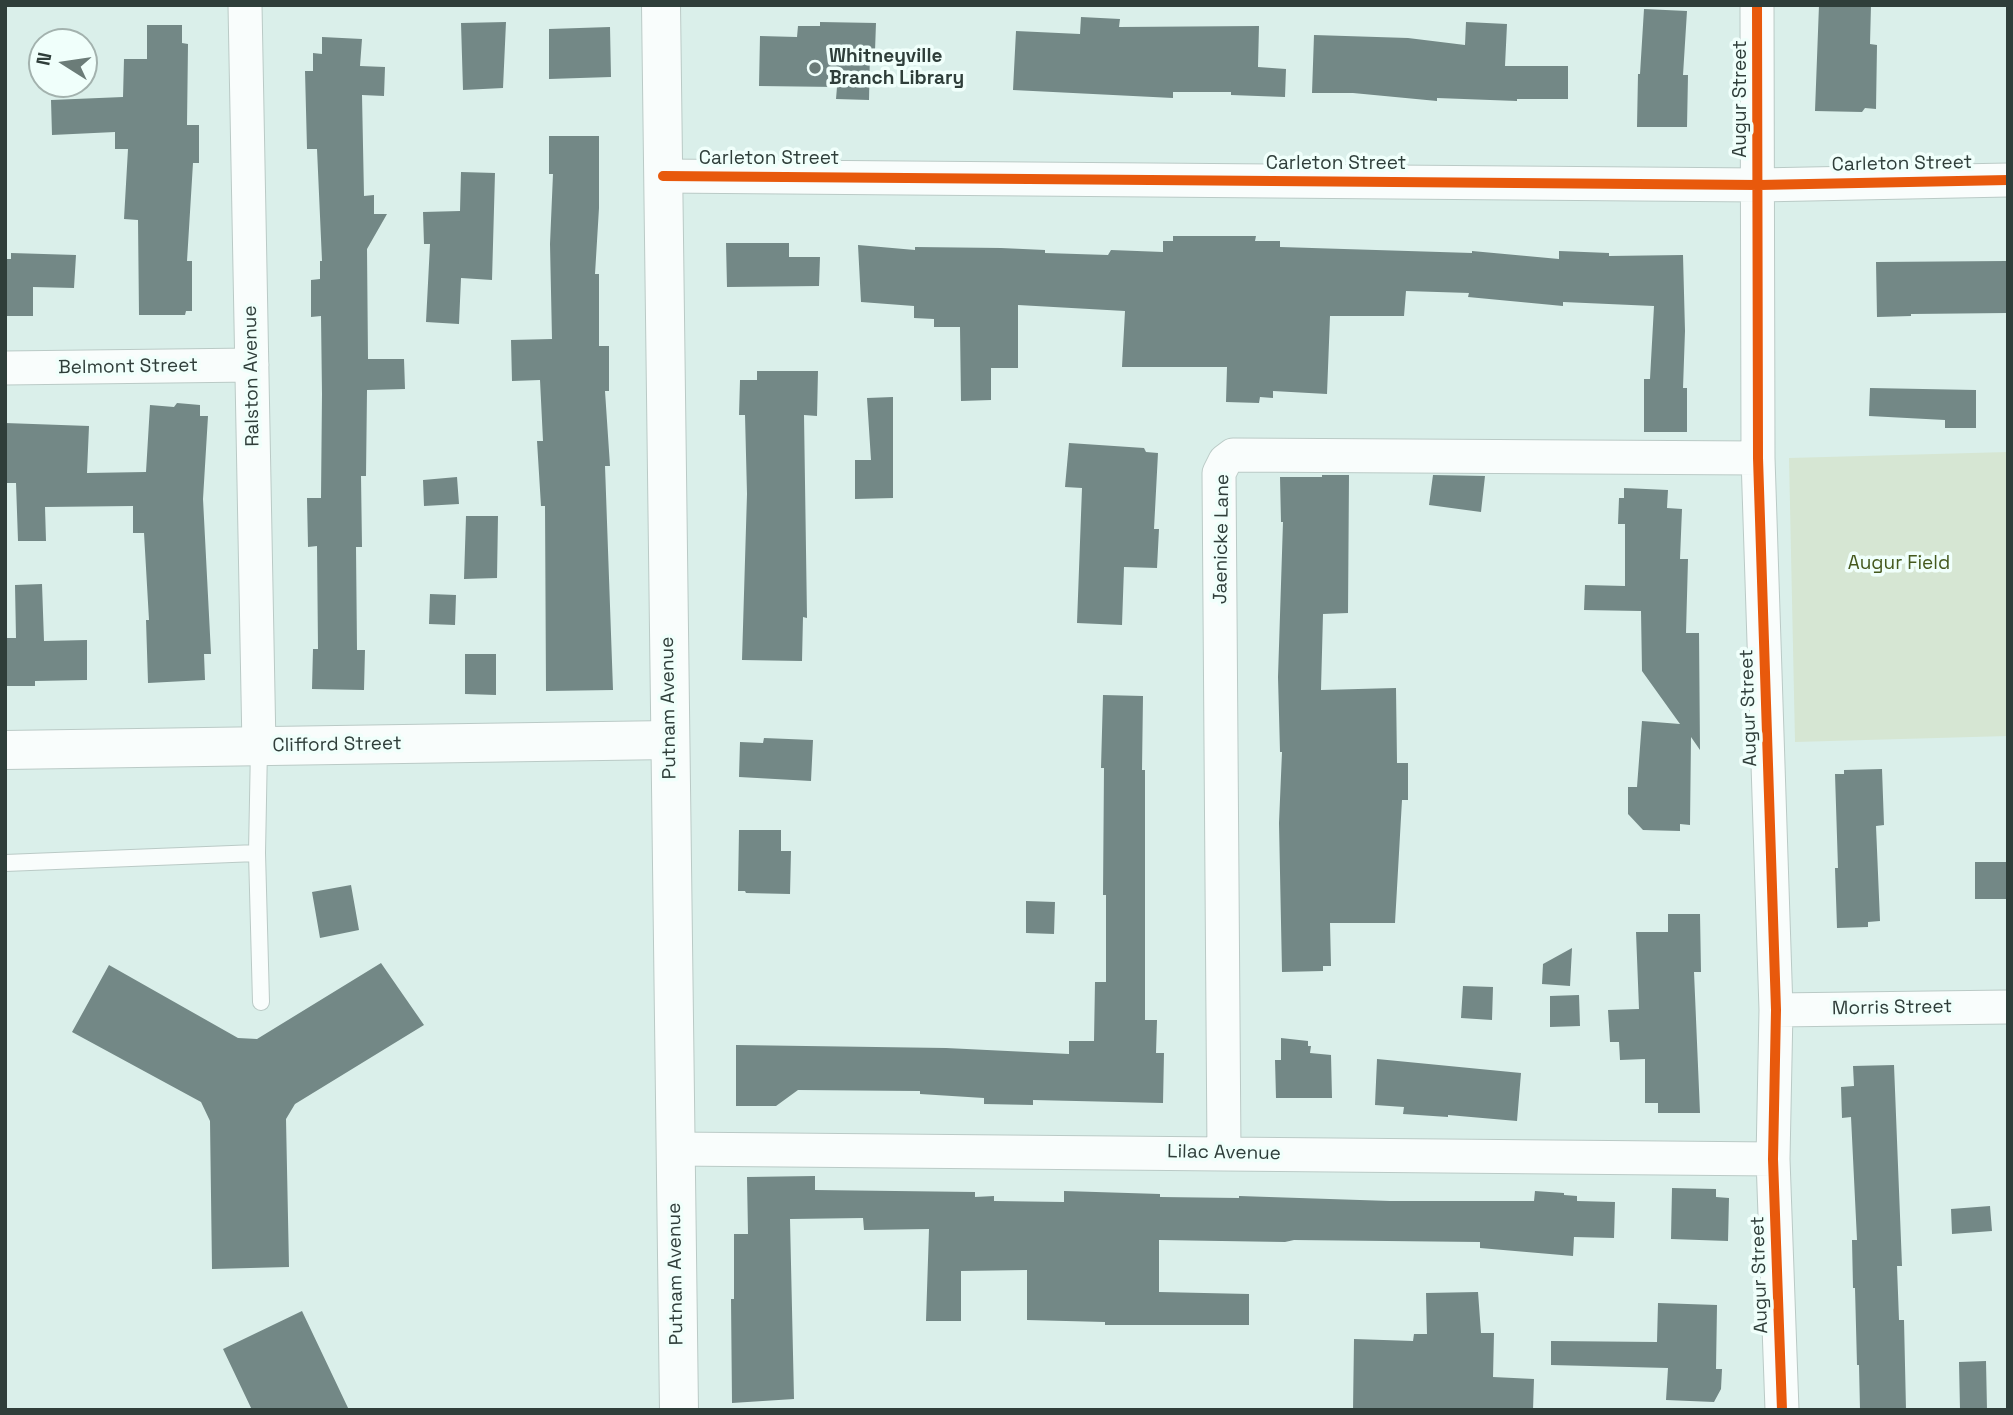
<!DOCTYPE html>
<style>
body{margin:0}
#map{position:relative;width:2013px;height:1415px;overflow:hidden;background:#daefea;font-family:"Space Grotesk",sans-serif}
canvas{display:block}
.frame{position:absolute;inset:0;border:7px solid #2f3e3a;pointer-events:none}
.north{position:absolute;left:28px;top:28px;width:70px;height:70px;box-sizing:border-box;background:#f0fffb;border:2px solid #a3b2ae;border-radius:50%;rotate:282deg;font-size:19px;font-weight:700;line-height:28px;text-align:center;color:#2f3e3a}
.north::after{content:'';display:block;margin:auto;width:24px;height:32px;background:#6b7c78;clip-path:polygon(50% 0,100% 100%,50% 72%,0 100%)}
</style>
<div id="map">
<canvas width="2013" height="1415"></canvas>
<div class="frame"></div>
<div class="north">N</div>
</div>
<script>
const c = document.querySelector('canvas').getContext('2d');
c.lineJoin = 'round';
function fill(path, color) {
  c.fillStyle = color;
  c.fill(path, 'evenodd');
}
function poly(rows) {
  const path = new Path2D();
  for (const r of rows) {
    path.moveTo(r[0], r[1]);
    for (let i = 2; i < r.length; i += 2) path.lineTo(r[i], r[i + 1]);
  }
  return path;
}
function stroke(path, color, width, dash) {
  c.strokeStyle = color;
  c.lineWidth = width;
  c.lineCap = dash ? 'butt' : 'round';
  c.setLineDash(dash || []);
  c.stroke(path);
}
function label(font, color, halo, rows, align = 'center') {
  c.font = font + ' "Space Grotesk",sans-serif';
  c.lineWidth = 7;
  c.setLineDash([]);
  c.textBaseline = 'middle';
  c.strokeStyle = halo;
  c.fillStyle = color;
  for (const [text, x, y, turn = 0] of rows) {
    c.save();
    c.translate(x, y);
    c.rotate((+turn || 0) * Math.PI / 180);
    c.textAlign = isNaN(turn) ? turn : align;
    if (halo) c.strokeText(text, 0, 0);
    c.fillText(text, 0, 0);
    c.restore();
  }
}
const green = poly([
 [2008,452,2008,736,1795,742,1789,458]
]);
const building = poly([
 [1819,5,1871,5,1870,44,1877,45,1876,109,1865,108,1862,112,1815,111],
 [1644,9,1687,11,1683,75,1688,75,1687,127,1637,127,1638,74,1640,74],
 [1081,17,1120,19,1119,27,1259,26,1258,67,1286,69,1285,97,1231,95,1231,92,1173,92,1173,98,1013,90,1016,31,1080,34],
 [506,22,503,88,463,90,461,23],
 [820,22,876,23,875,51,870,50,869,100,836,99,837,87,759,86,760,36,797,37,798,26,820,26],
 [1466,22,1507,24,1505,66,1568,66,1568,99,1517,99,1517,101,1437,98,1437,101,1353,93,1312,93,1314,35,1408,38,1465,45],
 [147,25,182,25,182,43,188,44,187,125,199,125,199,163,193,163,187,261,192,261,192,311,186,311,185,315,139,315,138,220,124,219,128,149,115,149,115,132,52,135,51,100,123,97,124,59,147,59],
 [610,27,611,77,549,79,549,29],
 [322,37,362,39,360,66,385,67,384,96,362,95,364,196,374,195,374,214,387,214,367,249,368,359,404,359,405,389,367,390,366,476,361,476,362,547,356,547,357,650,365,650,364,690,312,689,313,649,318,649,317,546,308,547,307,498,321,498,322,394,321,316,311,317,311,280,320,279,320,261,322,261,317,149,307,149,305,71,313,71,313,53,322,54],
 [549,136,599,136,599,208,595,274,599,274,599,346,609,346,609,391,605,391,610,466,605,466,613,690,546,691,545,506,541,506,537,441,543,441,540,380,512,381,511,340,552,339,550,244,553,174,549,174],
 [461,172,495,173,492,280,461,278,459,324,426,322,430,244,424,244,423,212,460,211],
 [1173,236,1256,236,1255,241,1280,241,1280,247,1472,253,1472,251,1559,259,1559,251,1609,253,1609,256,1683,255,1685,331,1683,388,1687,388,1687,432,1644,432,1644,379,1650,379,1654,306,1563,302,1563,306,1468,297,1469,293,1406,291,1404,316,1330,316,1327,394,1273,391,1273,398,1260,397,1259,403,1226,402,1227,367,1122,367,1125,311,1018,305,1018,368,991,368,991,400,961,401,960,327,934,327,934,319,914,318,914,306,861,302,858,245,915,250,915,247,1001,248,1045,250,1045,253,1108,255,1111,250,1163,252,1163,241,1173,241],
 [726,243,789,243,789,257,820,257,819,286,727,287],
 [11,253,76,255,74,288,33,287,33,316,5,316,5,259,11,259],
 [2007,261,2007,313,1911,314,1911,316,1877,317,1876,262],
 [757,371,818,371,817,416,804,415,807,618,803,617,802,661,742,660,747,494,745,415,739,415,740,380,757,380],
 [1870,388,1976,390,1976,428,1945,428,1945,420,1869,416],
 [893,397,893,498,855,499,855,460,871,460,867,398],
 [177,403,200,405,200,416,208,416,203,499,211,654,204,654,205,680,148,683,146,620,149,620,144,533,133,533,133,506,45,507,46,541,18,541,16,483,5,483,5,423,89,426,87,473,146,472,150,405,174,407],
 [1069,443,1144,448,1146,452,1158,453,1154,529,1159,529,1157,568,1124,567,1122,625,1077,623,1082,488,1065,487],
 [1322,475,1349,475,1348,613,1323,614,1321,690,1396,688,1397,763,1408,763,1408,800,1402,800,1395,923,1330,923,1331,966,1323,966,1323,971,1282,972,1279,823,1282,752,1280,752,1278,677,1283,522,1281,522,1280,477,1322,477],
 [1433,475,1485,476,1481,512,1429,505],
 [457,477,459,504,424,506,423,480],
 [1624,488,1668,490,1667,508,1682,509,1680,559,1688,559,1686,633,1699,633,1700,750,1691,737,1690,825,1680,824,1680,831,1643,830,1628,814,1628,787,1637,787,1642,721,1680,724,1642,671,1641,611,1584,610,1585,585,1625,586,1625,524,1618,524,1619,498,1624,498],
 [466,516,498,516,497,578,464,579],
 [42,584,44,641,87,640,87,680,35,681,35,686,5,686,5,638,16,638,15,585],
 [430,594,456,595,455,625,429,624],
 [465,654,496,654,496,695,465,694],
 [1103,695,1143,696,1142,770,1145,770,1145,1020,1157,1020,1156,1053,1164,1053,1163,1103,1033,1100,1033,1105,984,1104,984,1098,920,1094,920,1091,798,1090,776,1106,736,1106,736,1045,946,1048,1069,1054,1069,1041,1094,1041,1095,982,1106,982,1106,895,1103,895,1104,768,1101,768],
 [764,738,813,740,811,781,739,777,740,742,763,743],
 [1882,769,1884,825,1876,826,1880,921,1868,922,1868,927,1837,928,1835,868,1838,868,1835,774,1844,774,1844,770],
 [739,830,781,830,781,851,791,851,790,894,746,893,745,891,738,891],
 [1975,862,2008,862,2008,899,1975,899],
 [351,885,359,930,320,938,312,892],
 [1026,901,1055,902,1054,934,1026,933],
 [1668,914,1700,914,1701,972,1694,972,1700,1113,1658,1113,1658,1103,1645,1103,1645,1059,1620,1060,1619,1042,1610,1042,1608,1010,1639,1009,1636,932,1668,932],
 [1572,948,1570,986,1542,984,1543,964],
 [381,963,424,1025,295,1104,286,1119,289,1267,212,1269,210,1121,201,1102,72,1032,109,965,238,1038,257,1039],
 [1463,986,1493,987,1492,1020,1461,1018],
 [1579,995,1580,1026,1550,1027,1550,996],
 [1281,1038,1308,1041,1308,1046,1311,1046,1310,1053,1331,1055,1332,1098,1276,1098,1275,1060,1281,1060],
 [1377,1059,1521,1073,1517,1121,1448,1115,1448,1117,1403,1114,1404,1107,1375,1105],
 [1894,1065,1902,1266,1897,1266,1899,1320,1904,1320,1906,1410,1860,1410,1859,1365,1857,1365,1855,1288,1853,1288,1852,1240,1857,1240,1851,1117,1842,1118,1841,1087,1854,1086,1853,1066],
 [815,1176,815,1190,975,1192,975,1197,994,1196,994,1201,1064,1202,1064,1191,1160,1194,1160,1197,1239,1198,1239,1196,1390,1201,1534,1201,1535,1191,1564,1193,1564,1195,1577,1196,1577,1201,1615,1202,1614,1238,1574,1237,1573,1256,1480,1248,1480,1242,1294,1240,1285,1242,1159,1240,1159,1292,1249,1294,1249,1325,1105,1325,1105,1322,1027,1320,1027,1270,961,1271,961,1321,926,1321,929,1229,864,1230,863,1218,790,1219,794,1399,732,1403,731,1299,734,1299,734,1234,748,1234,747,1177],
 [1672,1188,1716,1189,1716,1197,1729,1198,1728,1241,1671,1239],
 [1990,1206,1992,1231,1952,1234,1951,1209],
 [1478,1292,1481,1333,1494,1333,1493,1377,1534,1379,1533,1410,1353,1410,1354,1339,1413,1341,1414,1334,1427,1334,1426,1293],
 [1658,1303,1717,1305,1716,1369,1722,1369,1721,1389,1714,1402,1666,1400,1668,1368,1551,1365,1551,1341,1657,1342],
 [302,1311,349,1410,252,1410,223,1349],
 [1986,1361,1987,1410,1960,1410,1959,1362]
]);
const service = poly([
 [257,853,261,1002],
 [5,863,257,853,259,747]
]);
const minor = poly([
 [245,5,259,747],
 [1757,5,1758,458,1776,1010,1773,1159,1782,1410],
 [663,176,1759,185,2008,180],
 [5,368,252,365],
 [1776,1010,2008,1007],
 [675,1149,1773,1159],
 [1224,1153,1219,473,1225,461,1233,455,1758,458]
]);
const tertiary = poly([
 [5,750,669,740]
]);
const secondary = poly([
 [661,5,679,1410]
]);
const cycleway = poly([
 [1757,5,1758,458,1776,1010,1773,1159,1782,1410],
 [663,176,1759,185,2008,180]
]);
const markers = [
 [815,68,7,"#6b7c78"]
];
const poiNames = [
 ["Whitneyville",829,57],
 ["Branch Library",829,79]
];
const streetNames = [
 ["Augur Street",1741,99,-90],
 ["Carleton Street",769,159],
 ["Carleton Street",1336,164],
 ["Carleton Street",1902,164,-1],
 ["Belmont Street",128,367,-1],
 ["Ralston Avenue",252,376,-91],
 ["Jaenicke Lane",1222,539,-89],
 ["Putnam Avenue",669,708,-91],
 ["Augur Street",1749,708,-92],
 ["Clifford Street",337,745,-1],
 ["Morris Street",1892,1008,-1],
 ["Lilac Avenue",1224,1153,1],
 ["Putnam Avenue",676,1274,-91],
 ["Augur Street",1760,1275,-92]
];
const parkNames = [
 ["Augur Field",1899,564]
];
fill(green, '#d6e6d3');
fill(building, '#738886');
stroke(service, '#bacac6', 18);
stroke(minor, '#bacac6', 35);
stroke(tertiary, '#bacac6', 40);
stroke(secondary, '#bacac6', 40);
stroke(service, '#f9fdfc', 16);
stroke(minor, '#f9fdfc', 33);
stroke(tertiary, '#f9fdfc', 38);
stroke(secondary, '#f9fdfc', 38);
stroke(cycleway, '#e8590c', 10);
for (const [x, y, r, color] of markers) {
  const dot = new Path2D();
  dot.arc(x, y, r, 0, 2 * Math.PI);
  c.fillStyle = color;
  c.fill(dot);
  stroke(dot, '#f0fffb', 2.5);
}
label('bold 19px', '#2f3e3a', '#f0fffb', poiNames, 'left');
label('19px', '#2f3e3a', '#f0fffb', streetNames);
label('19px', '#44581d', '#f0fffb', parkNames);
</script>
